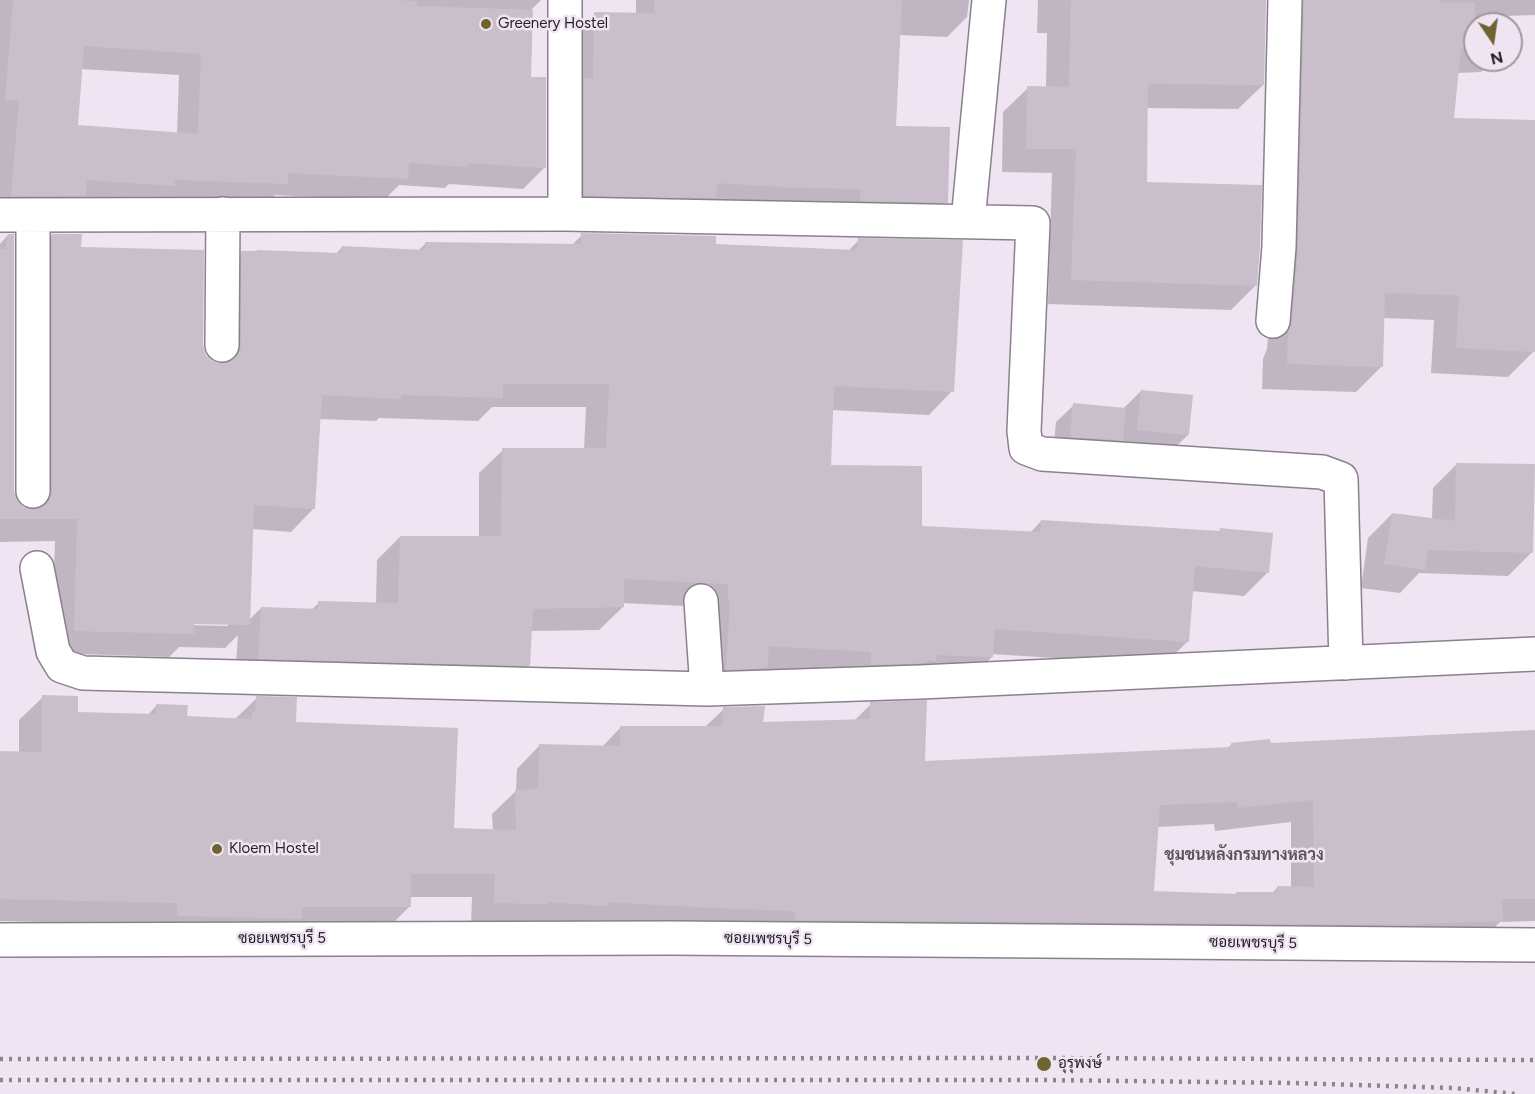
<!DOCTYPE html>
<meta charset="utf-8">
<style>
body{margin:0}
#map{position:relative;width:1535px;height:1094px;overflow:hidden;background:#efe4f2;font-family:Figtree,sans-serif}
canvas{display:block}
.north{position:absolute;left:1463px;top:12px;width:60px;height:60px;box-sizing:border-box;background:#efe4f2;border:2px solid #9e96a0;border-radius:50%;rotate:167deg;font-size:16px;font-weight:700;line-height:24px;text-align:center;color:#252126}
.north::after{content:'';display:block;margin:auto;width:21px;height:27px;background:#6f6431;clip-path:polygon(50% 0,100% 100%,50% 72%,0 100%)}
</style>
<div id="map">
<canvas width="1535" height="1094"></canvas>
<div class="north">N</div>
</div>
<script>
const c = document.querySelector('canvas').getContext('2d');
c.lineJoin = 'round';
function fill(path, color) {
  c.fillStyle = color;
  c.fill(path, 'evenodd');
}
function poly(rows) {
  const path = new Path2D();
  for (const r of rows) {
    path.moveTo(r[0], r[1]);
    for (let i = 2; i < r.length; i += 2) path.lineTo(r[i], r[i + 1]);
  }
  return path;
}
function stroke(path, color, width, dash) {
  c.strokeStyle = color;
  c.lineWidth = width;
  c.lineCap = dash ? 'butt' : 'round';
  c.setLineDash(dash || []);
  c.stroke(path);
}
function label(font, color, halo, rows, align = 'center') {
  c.font = font + ' Figtree,Sarabun,sans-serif';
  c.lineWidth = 5;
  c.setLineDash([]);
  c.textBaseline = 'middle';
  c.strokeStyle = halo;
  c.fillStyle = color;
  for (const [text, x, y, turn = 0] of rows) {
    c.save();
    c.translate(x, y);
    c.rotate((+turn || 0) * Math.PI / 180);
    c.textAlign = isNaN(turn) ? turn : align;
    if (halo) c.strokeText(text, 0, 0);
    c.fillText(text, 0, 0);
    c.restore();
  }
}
const shadow = poly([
 [0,0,541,0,532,9,530,78,545,167,523,189,449,184,445,188,399,185,384,200,275,195,264,206,0,217],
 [81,69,179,75,177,134,76,126],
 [636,0,969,0,967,17,947,37,899,35,894,128,946,202,926,222,564,215,575,34,595,13,636,14],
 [1038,0,1250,0,1263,85,1238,109,1146,108,1145,183,1256,285,1231,310,1048,304,1052,173,1002,172,1003,112,1028,88,1046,88,1047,33,1037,33],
 [1272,0,1535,0,1535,15,1505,16,1506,24,1475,24,1475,60,1492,60,1481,72,1457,73,1452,120,1535,122,1535,328,1534,351,1508,377,1431,373,1434,320,1383,318,1381,367,1356,392,1262,389,1263,359,1267,349,1273,275],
 [8,235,13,491,16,502,23,509,29,510,29,259,52,235,80,248,202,346,205,356,211,362,218,364,219,276,242,252,336,254,342,247,418,251,426,243,571,246,582,235,714,245,848,251,859,240,952,391,929,415,832,410,829,466,921,528,1030,533,1041,521,1217,533,1221,529,1267,573,1244,596,1191,591,1188,641,1164,665,992,654,992,657,968,680,763,670,742,691,703,692,705,607,622,603,623,607,599,630,530,631,528,665,505,688,235,682,238,635,225,648,179,647,169,657,51,653,55,541,0,542,0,244],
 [492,407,586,407,584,450,503,450,479,473,479,538,400,537,377,560,376,604,319,603,311,610,261,608,248,621,252,529,291,532,314,508,319,419,376,421,379,418,478,421],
 [187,622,228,623,228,626,187,625],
 [1141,391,1188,435,1170,452,1120,447,1121,440,1104,457,1053,454,1056,422,1074,405,1123,409],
 [1457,464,1532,552,1508,576,1419,573,1400,593,1361,588,1368,538,1392,514,1432,519,1433,488],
 [43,697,77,713,148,715,157,705,186,717,235,719,257,698,452,830,493,831,492,814,516,791,517,769,540,745,602,747,621,727,705,727,724,709,762,723,854,721,871,704,924,763,1227,748,1231,745,1269,744,1535,732,1535,921,1500,922,1478,944,471,925,472,897,409,897,409,907,386,930,0,921,0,752,19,753,19,720],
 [1291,822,1291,888,1277,888,1272,893,1235,895,1153,893,1157,827,1214,824,1215,831]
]);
const building = poly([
 [13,0,390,0,417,1,417,6,533,10,531,77,546,77,546,168,468,163,468,167,409,163,408,179,288,173,288,184,175,180,175,186,87,180,85,196,11,196,19,101,5,100],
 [84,46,201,54,198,134,78,125],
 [655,0,902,0,896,126,950,127,948,203,860,201,861,189,795,188,717,183,716,198,584,196,584,78,593,78,594,12,654,13],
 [1071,0,1266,0,1264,85,1148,84,1147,182,1262,185,1260,246,1257,286,1071,280,1076,149,1026,149,1027,86,1069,87],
 [1304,0,1441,0,1441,3,1475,2,1475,48,1461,48,1454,118,1535,120,1535,352,1456,348,1459,295,1385,293,1383,367,1287,364,1288,332,1292,323,1298,249],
 [581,233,716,236,716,244,857,250,858,238,963,240,954,392,834,386,831,465,922,466,922,526,1040,532,1041,520,1220,531,1220,528,1273,533,1269,573,1195,566,1189,642,995,629,993,657,936,655,936,661,927,660,927,663,871,665,871,652,769,646,767,668,726,670,730,601,728,601,728,584,624,579,624,607,533,609,530,666,258,659,261,607,318,609,318,601,398,603,400,536,501,536,502,448,606,448,609,384,503,384,503,398,401,395,401,399,322,395,315,509,254,505,250,625,194,624,194,634,74,631,77,519,0,519,0,249,6,249,8,234,14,234,14,491,17,500,23,507,34,510,42,507,49,501,52,491,52,234,82,234,81,247,204,250,203,345,206,355,212,361,222,364,232,361,238,355,241,346,241,251,257,251,257,250,341,253,342,246,425,250,425,242,581,244],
 [1141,390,1193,395,1189,435,1137,430],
 [1073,403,1126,408,1123,440,1070,437],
 [1456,463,1535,464,1533,553,1428,550,1425,570,1384,564,1392,513,1455,521],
 [42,695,78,696,78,712,156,714,156,704,188,705,187,716,252,719,252,712,255,712,256,696,297,697,296,722,458,728,454,828,516,830,515,790,538,789,539,744,620,746,620,726,722,726,723,707,765,706,763,722,870,719,870,702,927,700,925,761,1231,747,1231,743,1270,739,1271,743,1535,730,1535,899,1502,899,1503,921,1414,924,1414,925,795,920,795,911,713,908,607,902,606,906,547,902,547,904,494,903,495,874,411,874,411,907,302,907,302,919,177,916,177,903,0,899,0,751,42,752],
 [1313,800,1314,887,1277,886,1277,892,1236,892,1236,894,1154,891,1160,805,1237,802,1238,808]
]);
const minor = poly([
 [565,214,565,0],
 [0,215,565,214,1033,223,1024,431,1026,448,1042,454,1322,472,1341,479,1346,663],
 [968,221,989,0],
 [1273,321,1279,247,1285,0],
 [222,345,223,214],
 [33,491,33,215],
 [37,568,53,651,62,666,83,673,707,689,920,682,1535,654],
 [701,601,707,689],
 [0,940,671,938,1535,945]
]);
const rail = poly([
 [0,1059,1041,1058,1535,1060],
 [0,1080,1044,1080,1292,1083,1454,1088,1515,1094]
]);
const markers = [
 [486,24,6,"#6f6431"],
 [217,849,6,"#6f6431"],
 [1044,1064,8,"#6f6431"]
];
const poiNames = [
 ["Greenery Hostel",498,24],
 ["Kloem Hostel",229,849],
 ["อุรุพงษ์",1058,1064]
];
const streetNames = [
 ["ซอยเพชรบุรี 5",282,939],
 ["ซอยเพชรบุรี 5",768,939,1],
 ["ซอยเพชรบุรี 5",1253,943,1]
];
const neighbourhoodNames = [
 ["ชุมชนหลังกรมทางหลวง",1244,855]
];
fill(shadow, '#0003');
fill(building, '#c9bfcb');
stroke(minor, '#8a818d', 36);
stroke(minor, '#fff', 33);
stroke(rail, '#8c848e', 4.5, [3, 6]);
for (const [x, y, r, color] of markers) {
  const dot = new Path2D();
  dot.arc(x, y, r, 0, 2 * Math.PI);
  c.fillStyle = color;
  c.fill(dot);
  stroke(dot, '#efe4f2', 2);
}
label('15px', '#252126', '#efe4f2', poiNames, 'left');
label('15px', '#252126', '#efe4f2', streetNames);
label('bold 16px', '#5a515c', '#efe4f2', neighbourhoodNames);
</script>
